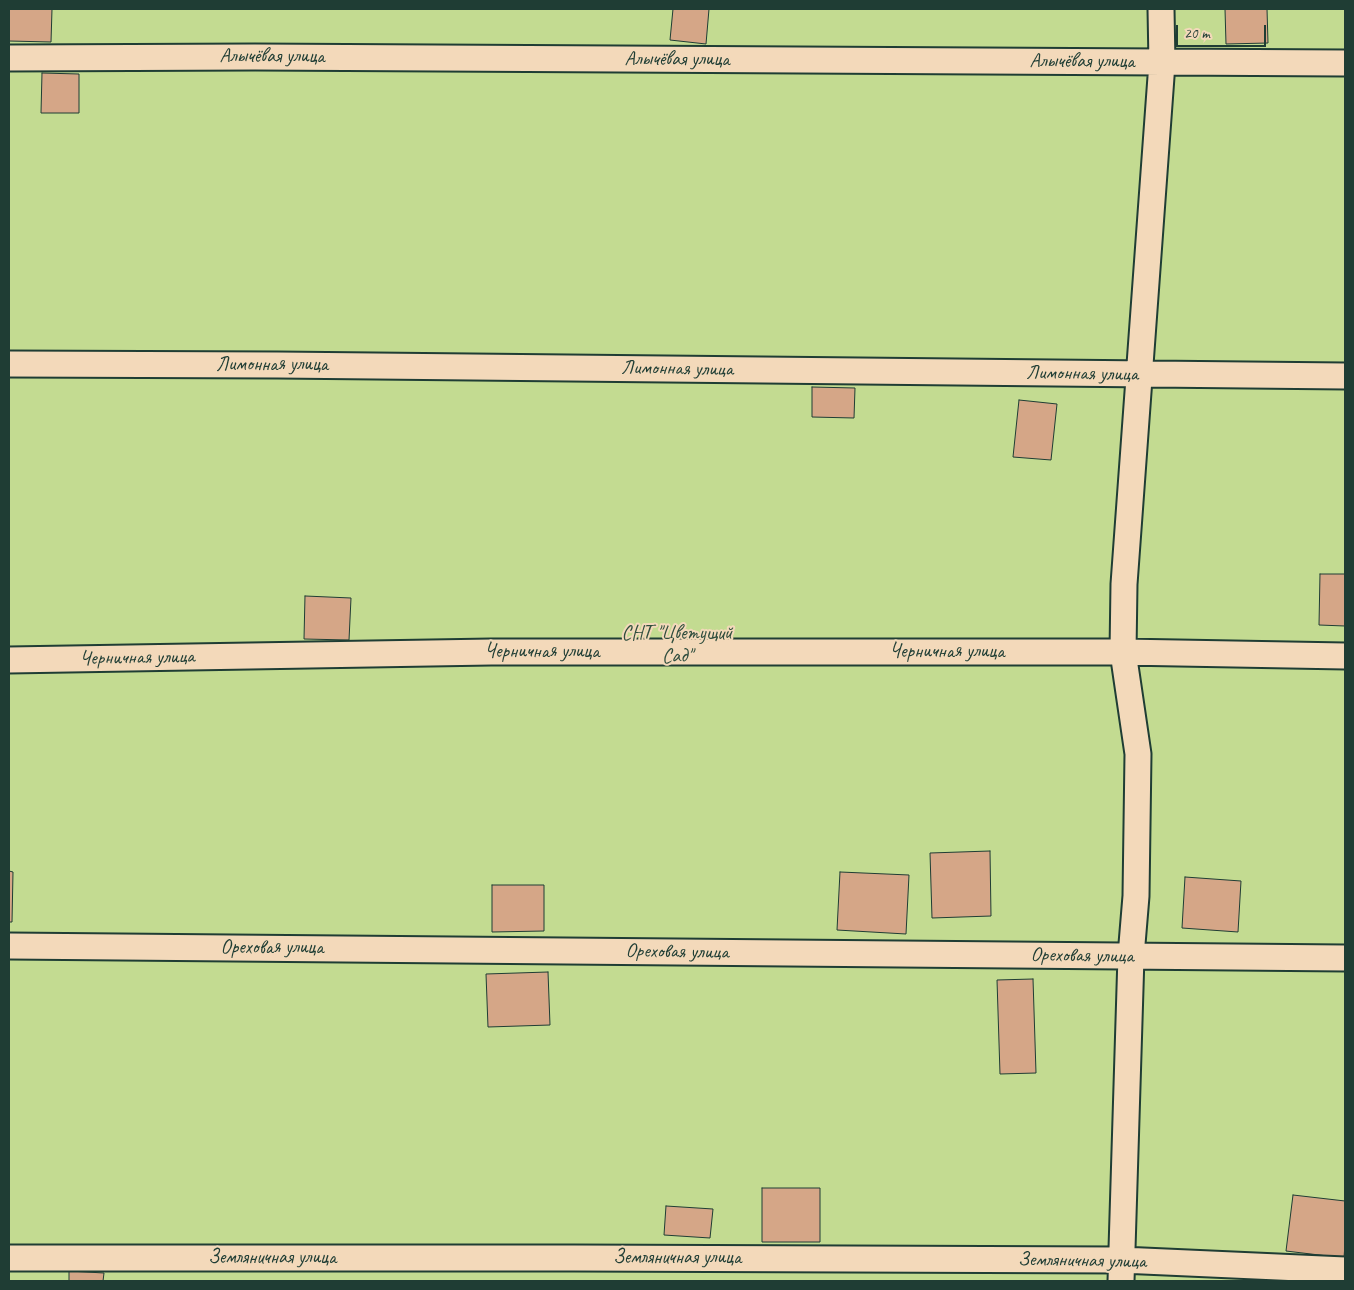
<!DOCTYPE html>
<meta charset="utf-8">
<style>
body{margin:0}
#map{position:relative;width:1354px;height:1290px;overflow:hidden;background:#f3d9ba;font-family:Caveat,sans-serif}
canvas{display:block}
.frame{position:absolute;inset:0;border:10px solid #1f3d34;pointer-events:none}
.scale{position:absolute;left:1176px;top:25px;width:90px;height:22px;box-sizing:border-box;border:2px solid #1f3d34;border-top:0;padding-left:6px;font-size:15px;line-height:18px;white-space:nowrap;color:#1f3d34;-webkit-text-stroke:4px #f3d9ba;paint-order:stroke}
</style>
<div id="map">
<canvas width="1354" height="1290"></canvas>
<div class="frame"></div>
<div class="scale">20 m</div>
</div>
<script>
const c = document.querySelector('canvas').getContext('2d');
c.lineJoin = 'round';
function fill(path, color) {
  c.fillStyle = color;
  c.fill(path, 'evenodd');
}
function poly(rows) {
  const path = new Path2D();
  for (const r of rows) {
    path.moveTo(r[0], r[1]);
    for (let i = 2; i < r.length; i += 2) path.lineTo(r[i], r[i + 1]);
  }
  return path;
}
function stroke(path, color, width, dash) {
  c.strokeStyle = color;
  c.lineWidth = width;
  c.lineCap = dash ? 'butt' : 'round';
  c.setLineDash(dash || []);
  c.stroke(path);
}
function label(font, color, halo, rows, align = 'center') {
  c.font = font + ' Caveat,sans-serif';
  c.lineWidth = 4;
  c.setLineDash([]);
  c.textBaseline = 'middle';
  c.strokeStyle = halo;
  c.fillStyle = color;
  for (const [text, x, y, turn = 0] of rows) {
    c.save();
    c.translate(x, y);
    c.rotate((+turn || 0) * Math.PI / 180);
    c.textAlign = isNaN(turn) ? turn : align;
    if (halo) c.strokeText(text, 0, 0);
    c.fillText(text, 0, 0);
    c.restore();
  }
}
const green = poly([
 [9,9,1345,9,1345,1281,9,1281]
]);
const building = poly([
 [9,9,52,9,51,42,9,41,9,9],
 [673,9,709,9,706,44,670,40,673,9],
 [1225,9,1267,9,1268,43,1226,44,1225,9],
 [42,73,79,74,79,113,41,113,42,73],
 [812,387,855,388,854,418,812,417,812,387],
 [1019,400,1057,404,1051,460,1013,457,1019,400],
 [1320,574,1345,574,1345,626,1319,625,1320,574],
 [305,596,351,598,349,640,304,639,305,596],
 [990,851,991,916,932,918,930,853,990,851],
 [9,871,13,872,12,922,9,922,9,871],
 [840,872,909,875,906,934,837,930,840,872],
 [1185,877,1241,881,1238,932,1182,928,1185,877],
 [492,885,544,885,544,931,492,932,492,885],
 [548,972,550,1025,488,1027,486,974,548,972],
 [1033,979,1036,1073,1000,1074,997,980,1033,979],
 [762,1188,820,1188,820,1242,762,1242,762,1188],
 [1293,1195,1345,1201,1345,1244,1344,1258,1286,1251,1293,1195],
 [666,1206,713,1209,710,1238,664,1235,666,1206],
 [69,1271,104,1273,103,1281,69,1281,69,1271]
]);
const street = poly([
 [9,58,255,57,1345,63],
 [9,364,278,365,1345,376],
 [9,660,491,652,1123,652,1345,656],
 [9,946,1345,958],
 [9,1258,574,1258,1121,1260,1345,1270],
 [1121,1281,1131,956,1136,896,1138,754,1123,652,1124,584,1162,63,1161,9]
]);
const streetNames = [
 ["Алычёвая улица",272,57],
 ["Алычёвая улица",677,60],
 ["Алычёвая улица",1082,62],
 ["Лимонная улица",272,365],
 ["Лимонная улица",677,369,1],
 ["Лимонная улица",1082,374,1],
 ["Черничная улица",542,652],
 ["Черничная улица",947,652],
 ["Черничная улица",137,658,-1],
 ["Ореховая улица",272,948],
 ["Ореховая улица",677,952,1],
 ["Ореховая улица",1082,956,1],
 ["Земляничная улица",272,1258],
 ["Земляничная улица",677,1258],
 ["Земляничная улица",1082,1261,1]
];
const parkNames = [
 ["СНТ \"Цветущий",677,634],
 ["Сад\"",677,657]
];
fill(green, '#c3db91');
fill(building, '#d5a687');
stroke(building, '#1f3d34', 1);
stroke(street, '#1f3d34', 29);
stroke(street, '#f3d9ba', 25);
label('20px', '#1f3d34', '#f3d9ba', streetNames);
label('20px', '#2f4d3d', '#f3d9ba', parkNames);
</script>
